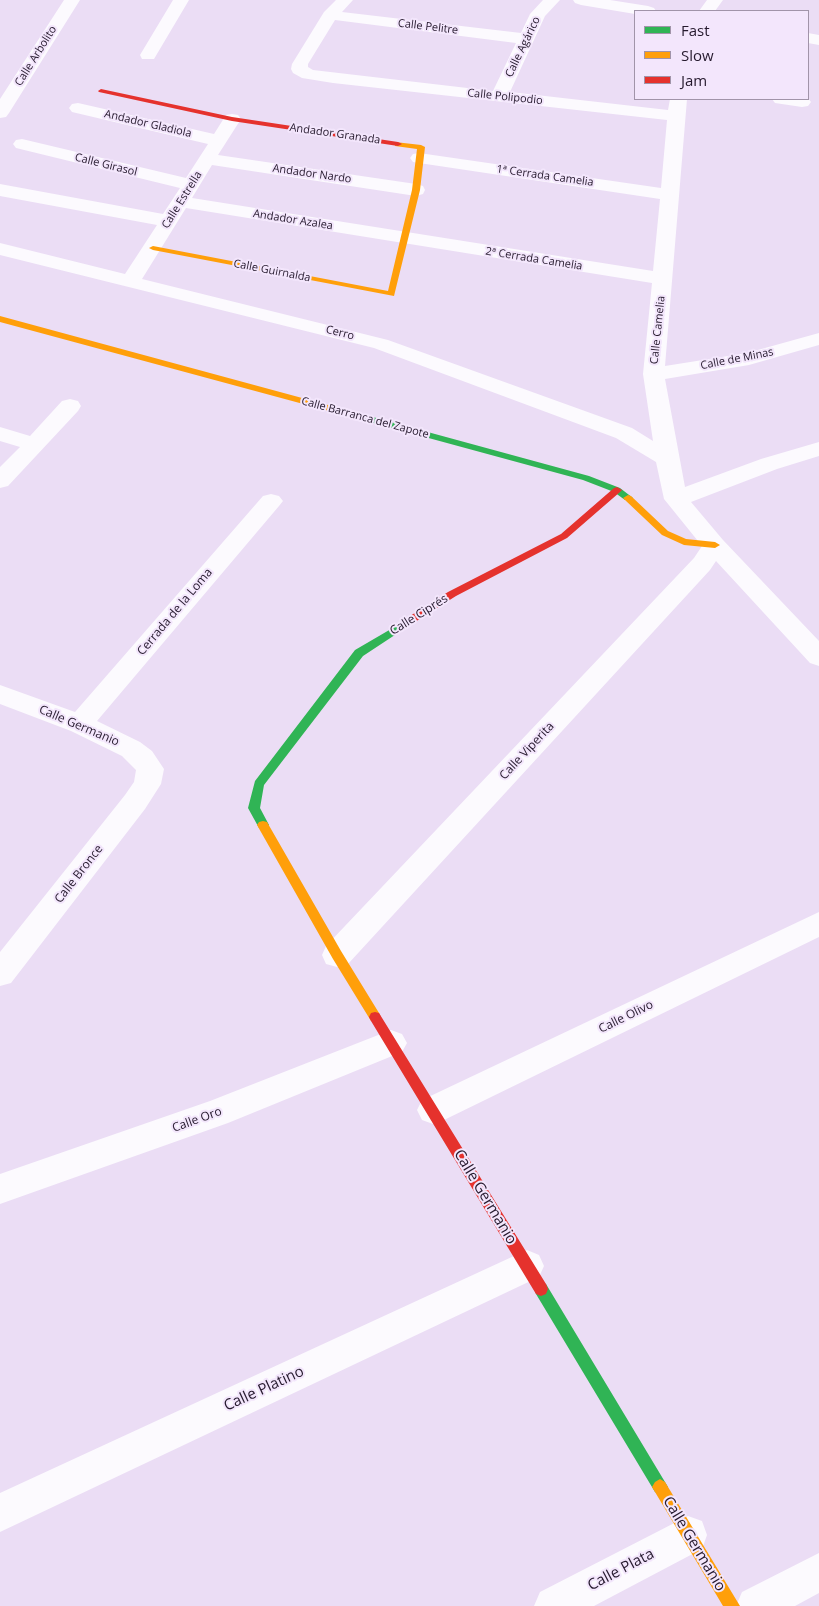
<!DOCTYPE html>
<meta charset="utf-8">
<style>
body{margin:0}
#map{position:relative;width:819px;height:1606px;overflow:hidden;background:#ebddf5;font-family:"Open Sans",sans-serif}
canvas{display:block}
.legend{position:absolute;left:634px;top:10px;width:175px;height:90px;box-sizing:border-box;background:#f3e6fc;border:1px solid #a194a9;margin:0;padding:6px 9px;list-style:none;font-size:15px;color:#25192d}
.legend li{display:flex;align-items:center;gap:10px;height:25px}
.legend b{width:25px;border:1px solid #a194a9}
</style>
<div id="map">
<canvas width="819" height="1606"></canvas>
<ul class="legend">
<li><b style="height:6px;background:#30b455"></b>Fast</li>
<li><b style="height:6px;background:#ff9f0a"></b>Slow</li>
<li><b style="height:6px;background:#e5322d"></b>Jam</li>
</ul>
</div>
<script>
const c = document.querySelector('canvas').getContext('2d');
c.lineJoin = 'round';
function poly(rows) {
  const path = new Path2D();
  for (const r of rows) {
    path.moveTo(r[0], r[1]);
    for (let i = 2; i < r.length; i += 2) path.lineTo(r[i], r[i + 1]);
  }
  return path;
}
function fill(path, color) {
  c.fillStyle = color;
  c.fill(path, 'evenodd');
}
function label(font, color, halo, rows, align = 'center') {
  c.font = font + ' "Open Sans",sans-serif';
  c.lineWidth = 4;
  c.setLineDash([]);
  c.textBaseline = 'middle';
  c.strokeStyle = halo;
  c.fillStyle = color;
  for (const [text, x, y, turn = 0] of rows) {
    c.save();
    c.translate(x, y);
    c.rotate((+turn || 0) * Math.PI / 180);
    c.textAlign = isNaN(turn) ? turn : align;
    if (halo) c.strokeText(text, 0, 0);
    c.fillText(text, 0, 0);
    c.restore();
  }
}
const street = poly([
 [64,0,80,0,9,113,6,117,0,118,0,99,64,0],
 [173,0,189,0,154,59,142,59,140,55,173,0],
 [336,0,353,0,342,12,521,33,530,14,543,0,560,0,545,16,510,92,668,110,670,99,687,99,665,366,747,353,819,333,819,345,749,365,665,379,685,487,761,459,819,442,819,456,777,469,691,502,723,540,819,641,819,666,810,663,716,561,710,570,348,964,337,967,326,964,322,955,326,946,694,558,702,546,664,499,656,462,616,438,374,348,0,255,0,243,125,274,157,225,0,196,0,184,163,214,180,188,16,148,13,144,16,140,22,139,186,178,208,144,72,112,69,108,72,104,78,103,214,134,226,115,232,114,238,115,241,119,218,155,416,184,423,186,425,190,423,194,416,196,212,165,192,198,653,271,660,199,419,163,413,162,410,158,413,154,419,153,661,188,667,120,333,83,302,78,293,73,291,69,292,64,324,12,336,0],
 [335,20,516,43,493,91,313,70,308,67,308,64,335,20],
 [186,208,652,283,643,374,653,441,632,428,388,340,142,279,186,208],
 [573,0,610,0,648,6,654,8,656,11,635,11,635,14,581,5,575,3,573,0],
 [707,0,723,0,715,11,699,11,707,0],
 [808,33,819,35,819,45,808,43,808,33],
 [808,98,811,102,808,106,802,107,775,103,772,99,808,98],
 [70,399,78,401,81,406,78,411,8,486,0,488,0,467,20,447,0,441,0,427,30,436,62,401,70,399],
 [271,494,279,496,283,501,279,506,97,721,140,742,152,751,164,769,161,784,145,809,11,983,0,986,0,952,125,795,134,782,136,770,122,756,71,731,0,704,0,685,75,712,263,496,271,494],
 [819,912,819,937,444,1120,433,1124,422,1120,417,1110,422,1100,819,912],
 [391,1030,402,1034,407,1043,402,1052,228,1123,0,1204,0,1174,210,1101,391,1030],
 [527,1250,539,1255,544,1266,539,1277,0,1532,0,1493,527,1250],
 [688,1516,702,1521,707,1535,702,1549,594,1606,534,1606,540,1592,688,1516],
 [819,1553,819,1593,795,1606,736,1606,742,1592,819,1553]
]);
const fast = poly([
 [347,410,589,476,620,488,633,498,631,500,625,500,614,492,583,480,344,415,343,413,347,410],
 [403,622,408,625,407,627,363,656,264,785,260,808,269,825,267,828,263,829,259,828,248,808,255,781,355,650,403,622],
 [541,1282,546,1284,665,1482,668,1487,665,1492,660,1495,655,1492,536,1294,534,1289,536,1284,541,1282]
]);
const slow = poly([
 [395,142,421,145,425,147,420,190,394,296,153,250,149,248,153,246,388,291,412,190,417,149,395,146,395,142],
 [0,316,350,411,351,413,350,415,344,415,0,322,0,316],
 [628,495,631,496,668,531,686,539,715,542,720,545,715,548,684,545,662,535,625,500,623,498,628,495],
 [263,821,267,822,341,951,379,1013,381,1017,379,1021,375,1022,371,1021,333,959,257,825,259,822,263,821],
 [660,1479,665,1482,740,1606,723,1606,655,1492,652,1487,655,1482,660,1479]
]);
const jam = poly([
 [101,89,232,117,398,142,402,144,398,146,232,121,99,92,98,91,101,89],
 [617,487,622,490,620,492,567,538,456,596,407,627,399,627,398,625,399,623,448,592,561,534,614,488,617,487],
 [375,1012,379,1013,546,1284,548,1289,546,1294,541,1296,536,1294,371,1021,369,1017,371,1013,375,1012]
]);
const farStreetnames = [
 ["Calle Pelitre",428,27,7],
 ["Calle Agárico",523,47,-64],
 ["Calle Arbolito",36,56,-58],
 ["Calle Polipodio",505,97,6],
 ["Andador Gladiola",148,124,13],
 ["Andador Granada",335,134,8],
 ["Calle Girasol",106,165,14],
 ["Andador Nardo",312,174,8],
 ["1ª Cerrada Camelia",545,176,8],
 ["Calle Estrella",182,200,-58],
 ["Andador Azalea",293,220,9],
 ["2ª Cerrada Camelia",534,259,9],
 ["Calle Guirnalda",272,271,11],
 ["Calle Camelia",658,330,-84],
 ["Cerro",340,333,14],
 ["Calle de Minas",737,359,-11],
 ["Calle Barranca del Zapote",365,418,15]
];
const streetNames = [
 ["Cerrada de la Loma",175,612,-50],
 ["Calle Ciprés",419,615,-32],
 ["Calle Germanio",79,726,23],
 ["Calle Viperita",527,751,-47],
 ["Calle Bronce",79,874,-52],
 ["Calle Olivo",626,1017,-26],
 ["Calle Oro",197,1120,-20]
];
const nearStreetnames = [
 ["Calle Germanio",485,1197,59],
 ["Calle Platino",264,1389,-25],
 ["Calle Germanio",694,1544,59],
 ["Calle Plata",621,1570,-28]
];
fill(street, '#fcfafe');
fill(fast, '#30b455');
fill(slow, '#ff9f0a');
fill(jam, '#e5322d');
label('11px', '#25192d', '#f3e6fc', farStreetnames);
label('12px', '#25192d', '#f3e6fc', streetNames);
label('15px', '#25192d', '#f3e6fc', nearStreetnames);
</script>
